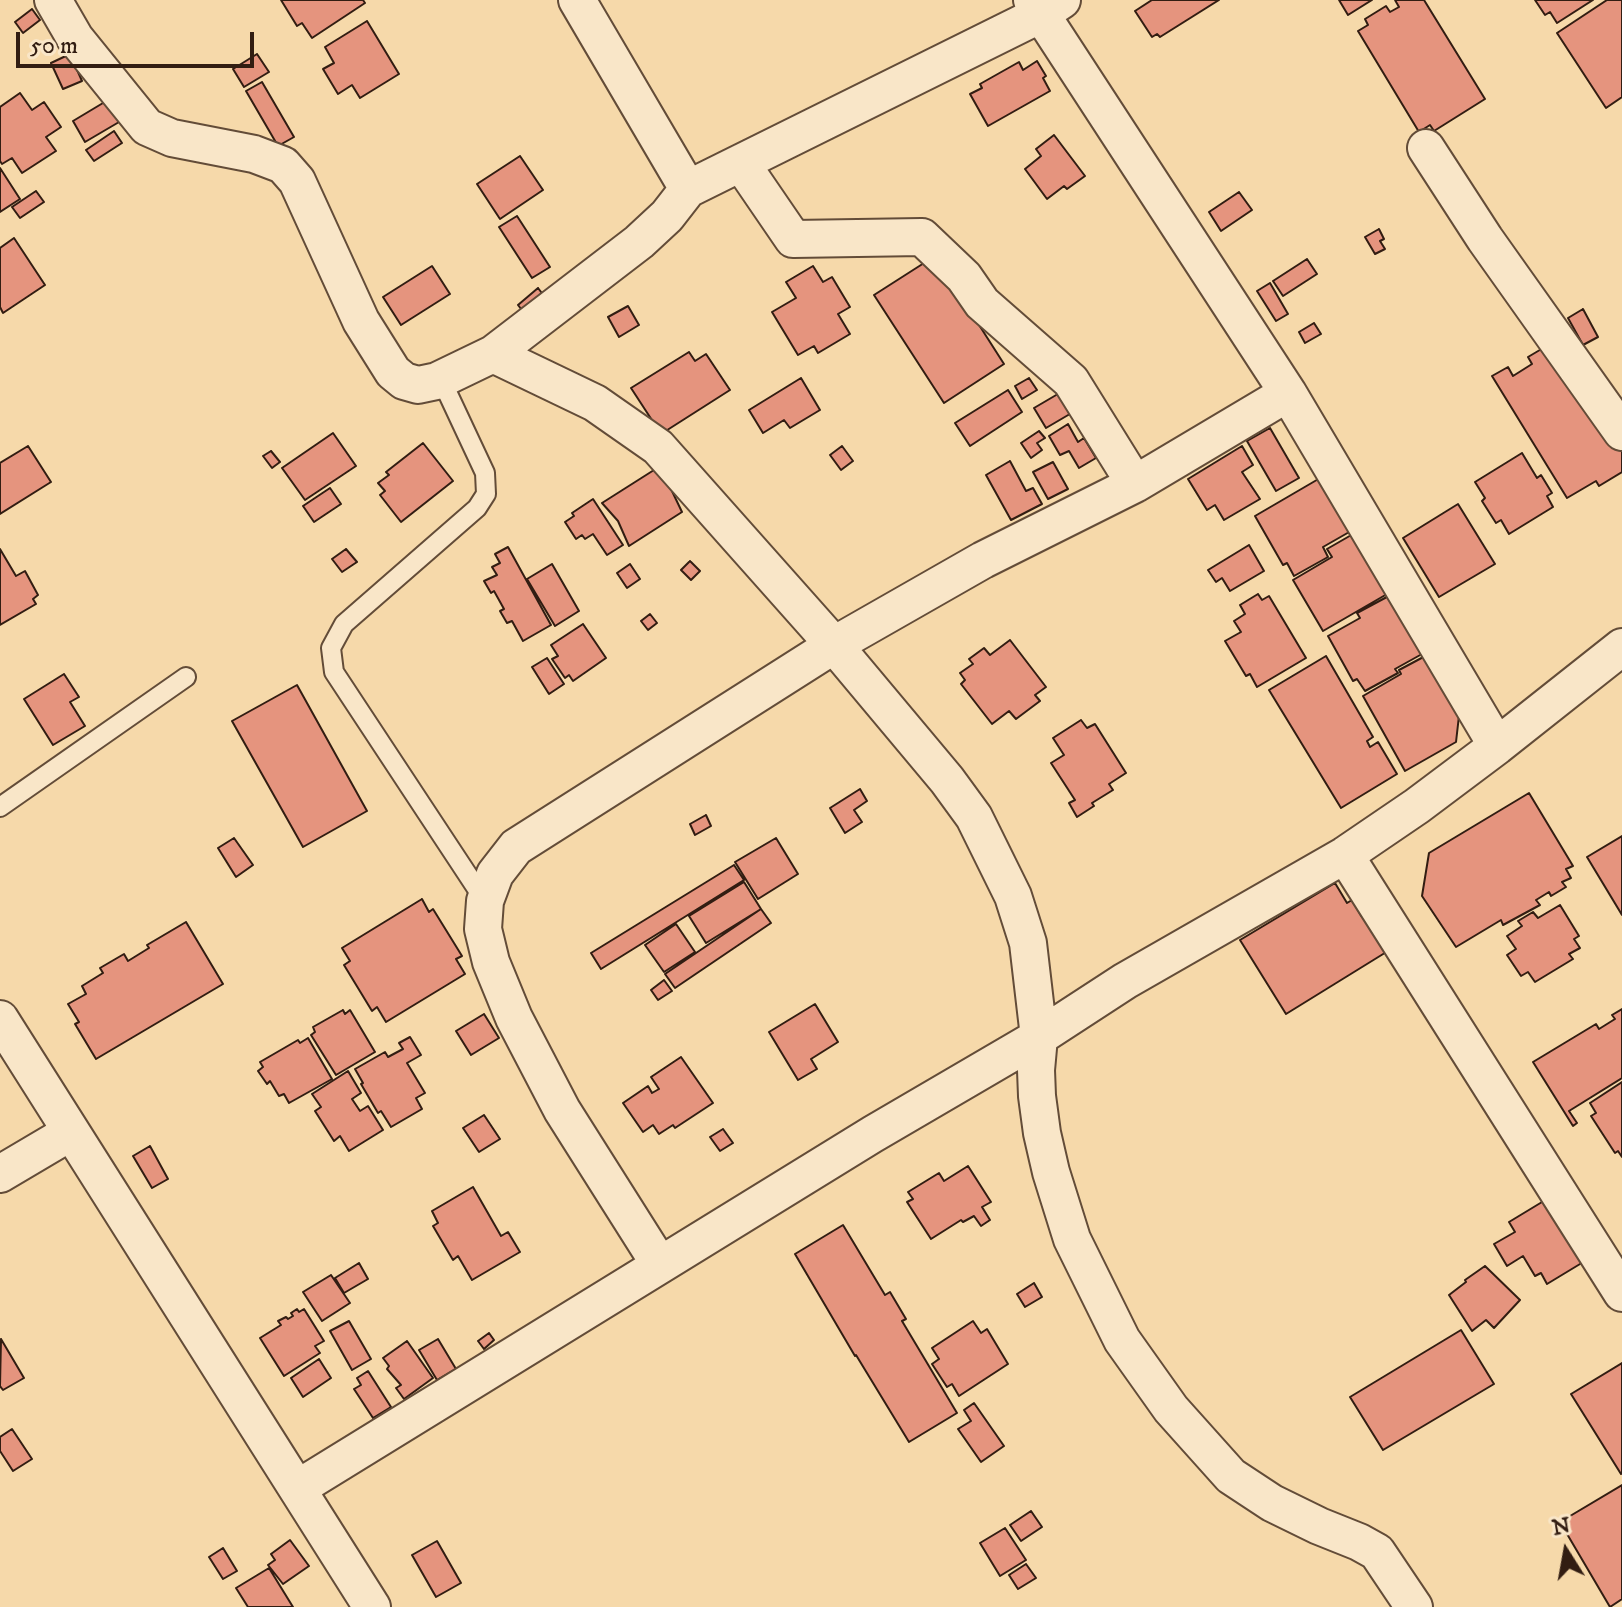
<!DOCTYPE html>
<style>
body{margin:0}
#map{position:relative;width:1622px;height:1607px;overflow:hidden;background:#f6d9aa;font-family:"IM FELL DW Pica",serif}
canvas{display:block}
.north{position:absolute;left:1526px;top:1511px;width:80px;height:80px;-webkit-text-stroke:6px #f9e6c8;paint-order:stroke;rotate:349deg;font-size:22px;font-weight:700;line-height:32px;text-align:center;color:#321d12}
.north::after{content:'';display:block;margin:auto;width:28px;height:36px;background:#321d12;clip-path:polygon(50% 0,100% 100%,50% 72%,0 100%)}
.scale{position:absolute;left:16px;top:32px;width:238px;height:36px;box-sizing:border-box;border:4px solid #321d12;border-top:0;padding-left:10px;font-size:24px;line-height:28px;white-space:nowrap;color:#321d12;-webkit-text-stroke:6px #f9e6c8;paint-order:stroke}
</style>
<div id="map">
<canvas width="1622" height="1607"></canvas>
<div class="north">N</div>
<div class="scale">50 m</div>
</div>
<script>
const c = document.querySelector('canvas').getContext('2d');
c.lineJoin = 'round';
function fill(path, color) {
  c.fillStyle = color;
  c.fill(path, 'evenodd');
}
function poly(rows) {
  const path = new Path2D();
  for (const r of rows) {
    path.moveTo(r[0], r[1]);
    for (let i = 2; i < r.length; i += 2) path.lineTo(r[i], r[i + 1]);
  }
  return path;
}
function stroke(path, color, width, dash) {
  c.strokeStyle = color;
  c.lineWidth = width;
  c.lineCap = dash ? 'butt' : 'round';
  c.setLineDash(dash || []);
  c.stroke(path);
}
const building = poly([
 [281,0,363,0,365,3,312,38,302,23,297,26,281,0],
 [1152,0,1219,0,1160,37,1157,34,1152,37,1135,11,1152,0],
 [1339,0,1372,0,1348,15,1339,0],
 [1395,0,1424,0,1485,99,1434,131,1430,125,1419,132,1358,31,1368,25,1365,19,1386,6,1390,12,1399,7,1395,0],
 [1535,0,1593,0,1557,23,1550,12,1545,15,1535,0],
 [1607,0,1622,0,1622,97,1606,108,1557,33,1607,0],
 [32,9,40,20,23,33,15,22,32,9],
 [367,21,399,74,360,98,352,85,338,94,323,69,334,63,325,47,367,21],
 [70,54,82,81,63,89,51,63,70,54],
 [257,54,269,72,244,87,233,69,257,54],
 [1037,61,1046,76,1043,78,1050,91,988,126,970,94,982,88,980,84,1019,62,1023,70,1037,61],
 [262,82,294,137,278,146,246,91,262,82],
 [20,93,32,110,44,102,61,127,46,137,56,151,22,173,12,158,2,164,0,161,0,107,20,93],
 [118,94,131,115,85,142,73,121,118,94],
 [114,131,122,143,94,161,86,150,114,131],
 [1054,135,1085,176,1067,189,1064,186,1047,199,1025,169,1041,156,1036,149,1054,135],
 [520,156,543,190,500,219,477,184,520,156],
 [0,168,20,199,0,212,0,168],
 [36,191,44,202,20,218,12,207,36,191],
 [1239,192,1252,210,1221,231,1209,212,1239,192],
 [517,216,550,267,532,278,499,227,517,216],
 [1379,229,1384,239,1380,241,1385,249,1375,254,1365,237,1379,229],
 [14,238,45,285,3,313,0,307,0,248,14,238],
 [935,256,1004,364,944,403,874,295,935,256],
 [1307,259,1317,274,1283,296,1273,281,1307,259],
 [432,266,450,294,401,325,383,297,432,266],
 [813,266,823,282,832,277,850,307,838,314,850,334,818,353,814,346,798,355,772,312,796,298,786,282,813,266],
 [1270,283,1288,314,1276,321,1257,291,1270,283],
 [538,288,548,301,528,318,518,305,538,288],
 [628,306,639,325,619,337,608,317,628,306],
 [1583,309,1598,337,1583,345,1568,318,1583,309],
 [1314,323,1321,334,1305,343,1299,332,1314,323],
 [1555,341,1622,449,1622,472,1599,486,1596,481,1567,498,1492,376,1508,367,1513,376,1532,364,1528,357,1555,341],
 [689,352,695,361,706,354,730,390,661,434,631,388,689,352],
 [801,378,820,410,790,428,784,420,763,433,749,410,801,378],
 [1029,378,1037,390,1022,399,1015,386,1029,378],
 [1008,390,1022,412,970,446,955,423,1008,390],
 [1063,391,1075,411,1046,428,1034,408,1063,391],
 [1068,424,1078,442,1084,438,1096,458,1079,468,1069,451,1060,455,1049,436,1068,424],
 [1270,428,1299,478,1276,491,1247,441,1270,428],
 [1039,431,1045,438,1037,443,1042,450,1031,458,1021,443,1039,431],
 [333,433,356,466,305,500,282,468,333,433],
 [423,443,453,481,401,522,380,495,385,491,378,483,389,475,386,472,423,443],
 [28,446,51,482,0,514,0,463,28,446],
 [842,446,853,461,841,470,830,455,842,446],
 [1242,446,1253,465,1242,472,1260,499,1224,520,1215,505,1207,510,1188,479,1242,446],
 [271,451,280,462,272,468,263,456,271,451],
 [1522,453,1537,478,1541,475,1552,493,1547,496,1553,507,1509,534,1501,520,1496,523,1482,501,1485,498,1475,482,1522,453],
 [1010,461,1026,491,1033,488,1042,504,1011,520,986,475,1010,461],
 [1053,462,1068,489,1048,499,1033,472,1053,462],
 [654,470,671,489,682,512,629,546,618,521,602,503,654,470],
 [1327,474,1358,527,1323,547,1328,557,1294,576,1287,563,1283,565,1255,516,1327,474],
 [330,488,341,504,314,522,303,506,330,488],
 [593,499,623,545,607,555,593,534,585,539,582,535,576,539,565,522,574,516,572,513,593,499],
 [1458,504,1495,564,1439,597,1403,538,1458,504],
 [1360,530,1394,590,1323,631,1293,580,1332,557,1327,549,1360,530],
 [1249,545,1264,571,1230,591,1222,578,1216,582,1208,570,1249,545],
 [508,547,551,625,523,641,512,621,507,623,500,611,504,609,494,591,491,593,484,581,497,575,492,567,500,563,495,554,508,547],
 [0,549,16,576,25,571,38,595,33,599,36,604,0,625,0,549],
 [346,549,357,562,342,572,332,559,346,549],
 [690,561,700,571,691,580,681,570,690,561],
 [552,564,579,611,555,626,527,579,552,564],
 [630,564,640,579,627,588,617,573,630,564],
 [1398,591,1431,649,1395,669,1398,673,1365,691,1357,679,1353,681,1328,636,1360,618,1357,613,1398,591],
 [1258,594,1262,600,1269,596,1306,658,1257,687,1250,674,1246,676,1225,641,1241,632,1234,621,1245,614,1240,605,1258,594],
 [650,614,657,623,648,630,641,621,650,614],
 [583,624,606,658,573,681,569,675,565,678,552,659,558,656,551,645,583,624],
 [1010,640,1046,687,1035,695,1040,701,1016,719,1009,711,992,724,961,684,965,680,960,673,973,664,969,659,984,648,990,655,1010,640],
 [1429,654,1460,707,1456,742,1405,771,1363,696,1401,674,1399,670,1429,654],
 [1326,656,1373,737,1367,741,1370,747,1378,742,1397,774,1341,808,1269,690,1326,656],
 [547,658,564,684,549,694,532,667,547,658],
 [64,674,79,697,70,702,85,726,53,745,24,699,64,674],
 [297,685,367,811,303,847,232,721,297,685],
 [1081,720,1087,728,1095,724,1126,773,1109,784,1113,790,1092,803,1094,806,1077,817,1069,803,1075,800,1051,763,1064,755,1053,738,1081,720],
 [860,789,867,801,854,810,862,822,845,833,830,808,860,789],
 [1529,793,1573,866,1566,869,1571,878,1562,882,1566,887,1551,896,1549,892,1536,900,1540,905,1503,925,1501,920,1456,947,1422,896,1429,853,1529,793],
 [706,815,711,826,695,835,690,824,706,815],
 [1622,836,1622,915,1587,857,1622,836],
 [234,838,253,865,236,877,218,848,234,838],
 [776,838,798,874,758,899,735,862,776,838],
 [734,865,744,880,601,969,591,953,734,865],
 [744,882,761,909,706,943,689,916,744,882],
 [1335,883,1347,903,1352,900,1362,917,1370,911,1388,951,1286,1014,1240,940,1335,883],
 [422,899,429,912,433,909,462,956,456,959,465,974,386,1022,377,1007,372,1011,344,965,350,961,342,948,422,899],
 [1560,905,1579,936,1574,939,1580,948,1569,954,1573,959,1535,982,1528,972,1521,976,1507,955,1516,949,1507,936,1522,926,1518,921,1533,912,1538,918,1560,905],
 [761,909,771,923,675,988,665,974,761,909],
 [186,922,223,984,96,1059,75,1024,79,1022,68,1004,86,994,82,986,103,973,100,968,124,954,128,961,149,948,147,945,186,922],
 [676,924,695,952,664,972,645,945,676,924],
 [664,980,672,991,658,1000,651,990,664,980],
 [815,1004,838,1042,811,1059,817,1069,798,1080,769,1032,815,1004],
 [1622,1009,1622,1078,1569,1111,1577,1123,1573,1126,1533,1062,1596,1024,1599,1029,1615,1019,1612,1015,1622,1009],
 [343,1010,345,1014,350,1010,375,1052,336,1075,311,1035,315,1032,313,1027,343,1010],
 [484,1014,499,1038,471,1055,456,1031,484,1014],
 [410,1037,421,1055,407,1063,425,1093,416,1098,422,1109,391,1127,381,1111,378,1113,361,1084,363,1083,355,1069,385,1052,388,1057,403,1049,399,1043,410,1037],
 [308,1038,332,1079,289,1103,284,1094,279,1096,270,1081,267,1084,258,1071,263,1067,260,1062,298,1040,300,1043,308,1038],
 [681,1057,713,1103,675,1128,673,1125,659,1134,653,1125,643,1132,623,1103,648,1086,652,1093,659,1089,651,1077,681,1057],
 [348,1071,361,1093,352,1099,360,1111,368,1106,383,1130,349,1151,340,1136,334,1141,315,1111,321,1107,312,1094,348,1071],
 [1622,1082,1622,1157,1618,1151,1615,1153,1591,1116,1596,1113,1590,1103,1622,1082],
 [484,1115,500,1139,479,1152,463,1128,484,1115],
 [723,1129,733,1143,720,1151,710,1137,723,1129],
 [150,1146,168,1179,152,1188,133,1156,150,1146],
 [968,1166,991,1202,982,1207,990,1220,981,1226,974,1216,963,1222,961,1220,931,1239,907,1202,913,1199,908,1192,939,1173,944,1181,968,1166],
 [473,1187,501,1236,508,1232,520,1252,472,1280,458,1256,453,1260,433,1226,438,1223,432,1211,473,1187],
 [1547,1199,1585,1261,1547,1284,1541,1273,1535,1276,1523,1256,1507,1266,1494,1244,1515,1232,1509,1222,1547,1199],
 [843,1225,885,1295,890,1292,906,1319,902,1321,957,1413,909,1442,856,1355,855,1356,795,1254,843,1225],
 [359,1263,368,1279,344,1293,335,1278,359,1263],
 [1485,1266,1520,1300,1494,1328,1486,1320,1472,1331,1449,1295,1466,1282,1465,1280,1485,1266],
 [331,1275,350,1303,322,1321,303,1292,331,1275],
 [1034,1283,1042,1297,1025,1307,1017,1294,1034,1283],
 [297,1309,299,1312,304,1309,324,1341,315,1346,320,1353,284,1376,260,1338,281,1325,278,1321,286,1317,288,1319,293,1316,291,1313,297,1309],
 [349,1321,371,1359,352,1370,330,1331,349,1321],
 [973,1321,981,1333,987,1329,1008,1364,959,1396,952,1384,947,1387,932,1364,939,1359,932,1348,973,1321],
 [1461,1330,1494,1384,1383,1450,1350,1397,1461,1330],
 [489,1333,494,1340,484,1349,478,1341,489,1333],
 [1,1339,24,1378,3,1390,0,1386,1,1339],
 [438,1339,456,1369,437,1380,419,1350,438,1339],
 [407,1341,433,1378,404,1399,396,1388,401,1385,387,1369,389,1366,383,1358,407,1341],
 [319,1359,331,1378,303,1397,291,1378,319,1359],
 [1622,1363,1622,1473,1621,1474,1571,1394,1622,1363],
 [368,1371,391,1407,373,1418,354,1389,361,1385,357,1378,368,1371],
 [974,1403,1004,1446,981,1462,958,1429,971,1421,964,1410,974,1403],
 [12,1429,32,1459,13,1471,0,1451,0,1437,12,1429],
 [1622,1485,1622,1599,1610,1607,1560,1522,1622,1485],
 [1031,1511,1042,1527,1021,1541,1010,1525,1031,1511],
 [1005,1528,1026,1560,1000,1576,980,1543,1005,1528],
 [290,1540,309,1566,283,1584,268,1565,275,1560,271,1554,290,1540],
 [437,1541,461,1583,436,1597,412,1555,437,1541],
 [223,1548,237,1571,223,1579,209,1557,223,1548],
 [1026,1564,1036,1578,1018,1589,1009,1575,1026,1564],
 [269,1568,293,1607,248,1607,236,1588,269,1568]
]);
const service = poly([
 [441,379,485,473,486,494,477,508,344,624,331,648,334,672,485,901],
 [0,807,186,677]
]);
const minor = poly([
 [53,0,75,38,147,127,172,138,254,154,283,165,297,181,361,321,393,372,404,381,418,385,437,381,493,354,595,403,658,447,834,645,947,780,974,817,1013,896,1028,943,1039,1037,1036,1070,1037,1096,1042,1133,1051,1172,1072,1239,1122,1340,1171,1409,1231,1476,1272,1503,1319,1526,1359,1542,1377,1552,1414,1607],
 [577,0,688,189],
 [1062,0,1041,14,1288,393,1497,746],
 [1426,148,1485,239,1622,432],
 [741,163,793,239,922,237,964,277,982,303,1071,381,1135,484],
 [493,354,639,242,667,216,688,189,1041,14,1032,0],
 [1345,855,1622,1293],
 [0,1019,372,1607],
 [0,1174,71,1132],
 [660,1265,562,1110,514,1018,491,962,483,929,485,901,495,874,516,847,834,645,983,560,1135,484,1288,393],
 [298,1488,873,1134,1039,1037,1125,981,1345,855,1417,806,1497,746,1622,647]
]);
fill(building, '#e5947e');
stroke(building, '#321d12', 2);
stroke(service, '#634c38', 22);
stroke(minor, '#634c38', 40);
stroke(service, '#f9e6c8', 18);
stroke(minor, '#f9e6c8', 36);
</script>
